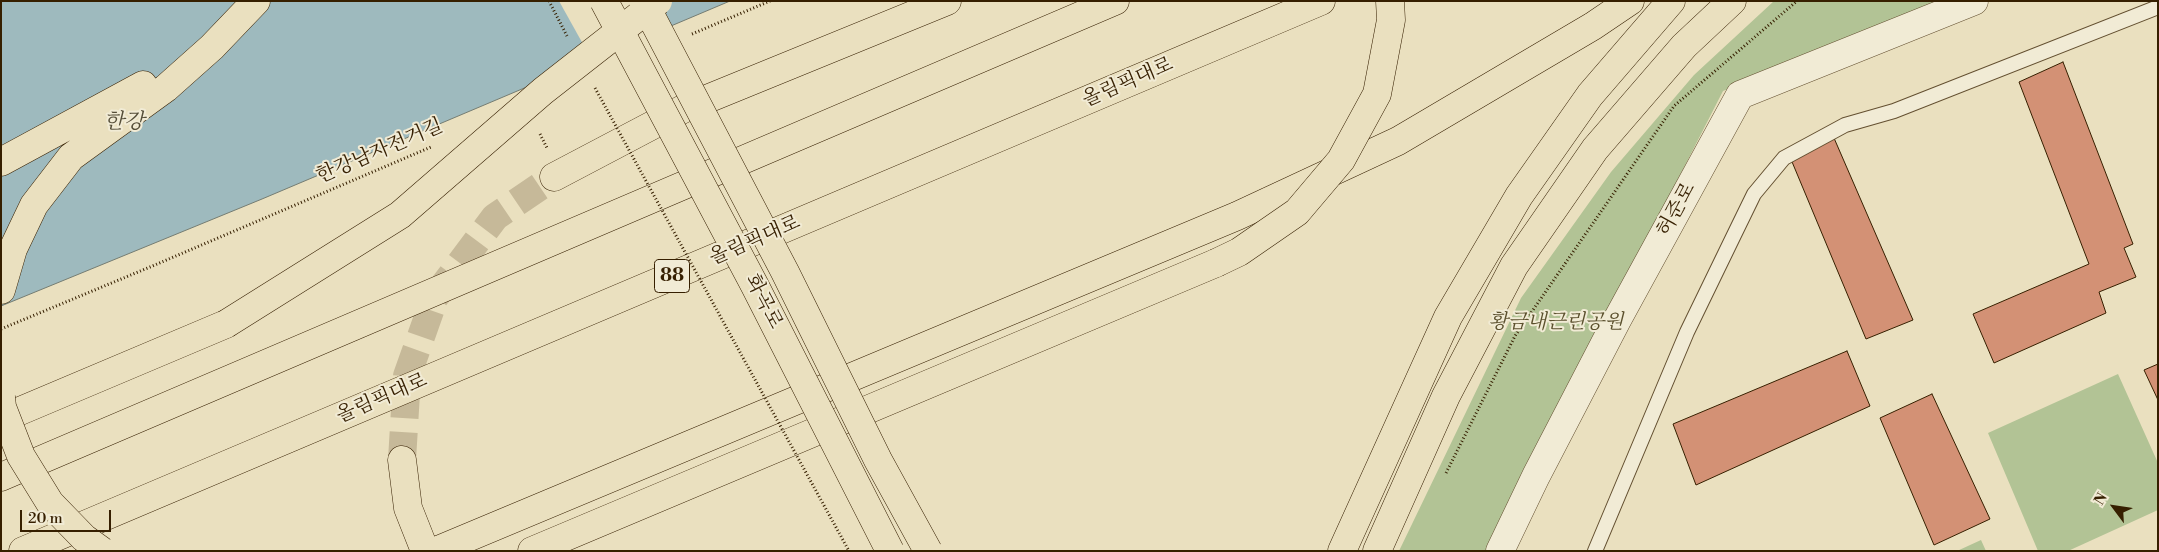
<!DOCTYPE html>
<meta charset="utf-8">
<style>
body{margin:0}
#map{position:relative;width:2159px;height:552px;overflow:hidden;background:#eae0bf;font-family:"Libre Bodoni",serif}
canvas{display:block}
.frame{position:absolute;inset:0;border:2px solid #361f00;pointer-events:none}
.north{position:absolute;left:2089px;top:482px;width:50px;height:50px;-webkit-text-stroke:4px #f1ebd5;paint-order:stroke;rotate:301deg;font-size:14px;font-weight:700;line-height:20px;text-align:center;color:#361f00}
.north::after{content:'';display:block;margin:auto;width:18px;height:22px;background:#361f00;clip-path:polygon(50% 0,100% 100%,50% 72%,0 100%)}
.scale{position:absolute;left:20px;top:510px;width:91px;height:22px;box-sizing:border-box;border:2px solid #361f00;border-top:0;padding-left:6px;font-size:15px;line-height:18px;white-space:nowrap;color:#361f00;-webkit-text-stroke:4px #f1ebd5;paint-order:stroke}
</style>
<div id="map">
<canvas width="2159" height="552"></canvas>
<div class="frame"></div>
<div class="north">N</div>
<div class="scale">20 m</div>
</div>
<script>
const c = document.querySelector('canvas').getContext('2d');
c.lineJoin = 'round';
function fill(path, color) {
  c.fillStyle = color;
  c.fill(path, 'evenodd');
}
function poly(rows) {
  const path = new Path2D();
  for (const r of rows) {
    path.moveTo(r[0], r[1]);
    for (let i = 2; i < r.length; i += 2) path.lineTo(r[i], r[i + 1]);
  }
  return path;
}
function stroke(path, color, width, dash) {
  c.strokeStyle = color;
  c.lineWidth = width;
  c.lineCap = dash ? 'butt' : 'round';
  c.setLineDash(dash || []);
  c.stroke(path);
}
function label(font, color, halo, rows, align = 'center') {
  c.font = font + ' "Libre Bodoni","Noto Serif KR",serif';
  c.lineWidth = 4;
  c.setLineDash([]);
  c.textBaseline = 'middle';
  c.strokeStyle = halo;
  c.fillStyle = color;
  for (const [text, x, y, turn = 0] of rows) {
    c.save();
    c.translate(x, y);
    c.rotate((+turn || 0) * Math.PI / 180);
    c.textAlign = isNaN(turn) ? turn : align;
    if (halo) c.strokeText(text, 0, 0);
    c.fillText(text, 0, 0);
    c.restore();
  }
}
const green = poly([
 [1774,1,1946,1,1723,91,1488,551,1399,551,1521,298,1611,172,1694,75],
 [2118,374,2158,463,2158,510,2068,551,2038,551,1988,433],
 [1981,540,1986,551,1957,551]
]);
const water = poly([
 [1,1,730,1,262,199,1,306,1,1]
]);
const pier = poly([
 [559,1,659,1,673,28,593,62]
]);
const building = poly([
 [2063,62,2133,244,2124,248,2136,277,2099,292,2106,313,1994,363,1973,314,2089,264,2019,82,2063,62],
 [1834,138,1913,320,1866,339,1790,157,1834,138],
 [1847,351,1870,406,1696,485,1673,424,1847,351],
 [2158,364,2158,400,2144,370,2158,364],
 [1932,394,1990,519,1934,545,1880,418,1932,394]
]);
const highwayTunnel = poly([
 [402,460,407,376,435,297,495,217,554,177]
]);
const path = poly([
 [692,34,770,1],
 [540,134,547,148],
 [1,329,150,267,431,147],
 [1446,473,1515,336,1674,106,1797,1]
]);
const lane = poly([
 [1595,551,1687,332,1735,233,1754,194,1784,158,1845,125,1894,111,2158,7]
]);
const street = poly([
 [1500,551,1536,476,1617,320,1740,95,1974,1]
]);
const highway = poly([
 [1,162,143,85],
 [554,177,685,108,947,1],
 [1,290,13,249,34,205,71,157,166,88,212,47,256,1],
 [1,419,226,324],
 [402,460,408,508,425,551],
 [1,477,1115,1],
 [23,551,1321,1],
 [436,551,1237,216,1398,141,1593,26,1630,1],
 [532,551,1216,263],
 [1342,551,1448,317,1519,196,1590,95,1671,1],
 [1377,551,1446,396,1514,266,1595,149,1684,46,1732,1]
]);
const pathBridge = poly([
 [549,1,567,36],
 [595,88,849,551]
]);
const primaryBridge = poly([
 [604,1,755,286,890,551],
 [643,1,785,272,878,460,928,551]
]);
const highwayBridge = poly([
 [1216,263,1239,252,1297,212,1341,160,1377,94,1391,20,1390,1],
 [226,324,400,215,543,91,658,1],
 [1,397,2,407,21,456,50,503,84,538,102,551]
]);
const shields = [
 [672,276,35]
];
const shieldNames = [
 ["88",672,276]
];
const streetNames = [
 ["올림픽대로",1128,83,-23],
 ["한강남자전거길",380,152,-23],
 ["허준로",1677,210,-61],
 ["올림픽대로",755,241,-23],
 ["화곡로",763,302,63],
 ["올림픽대로",382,399,-23]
];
const parkNames = [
 ["황금내근린공원",1556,323]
];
const waterNames = [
 ["한강",124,123]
];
fill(green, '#b2c395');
fill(water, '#9ebabe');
stroke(water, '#747c72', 1);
fill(pier, '#eae0bf');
fill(building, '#d39175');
stroke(building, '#361f00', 1);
stroke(highwayTunnel, '#c6b999', 28, [28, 14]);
stroke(lane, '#634f30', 16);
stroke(street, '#634f30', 29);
stroke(highway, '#361f00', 29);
stroke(path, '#361f00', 3, [1, 2.5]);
stroke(lane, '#f1ebd5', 14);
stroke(street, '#f1ebd5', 28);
stroke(highway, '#eae0bf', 28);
stroke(primaryBridge, '#361f00', 29, []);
stroke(highwayBridge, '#361f00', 29, []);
stroke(pathBridge, '#361f00', 3, [1, 2.5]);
stroke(primaryBridge, '#eae0bf', 28);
stroke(highwayBridge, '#eae0bf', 28);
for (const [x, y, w] of shields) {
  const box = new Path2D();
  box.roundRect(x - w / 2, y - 16.5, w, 33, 4);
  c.fillStyle = '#f1ebd5';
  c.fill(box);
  stroke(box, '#361f00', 1);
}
label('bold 19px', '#361f00', null, shieldNames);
label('20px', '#361f00', '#f1ebd5', streetNames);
label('italic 20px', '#5b502d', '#f1ebd5', parkNames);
label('italic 21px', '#554e39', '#f1ebd5', waterNames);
</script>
